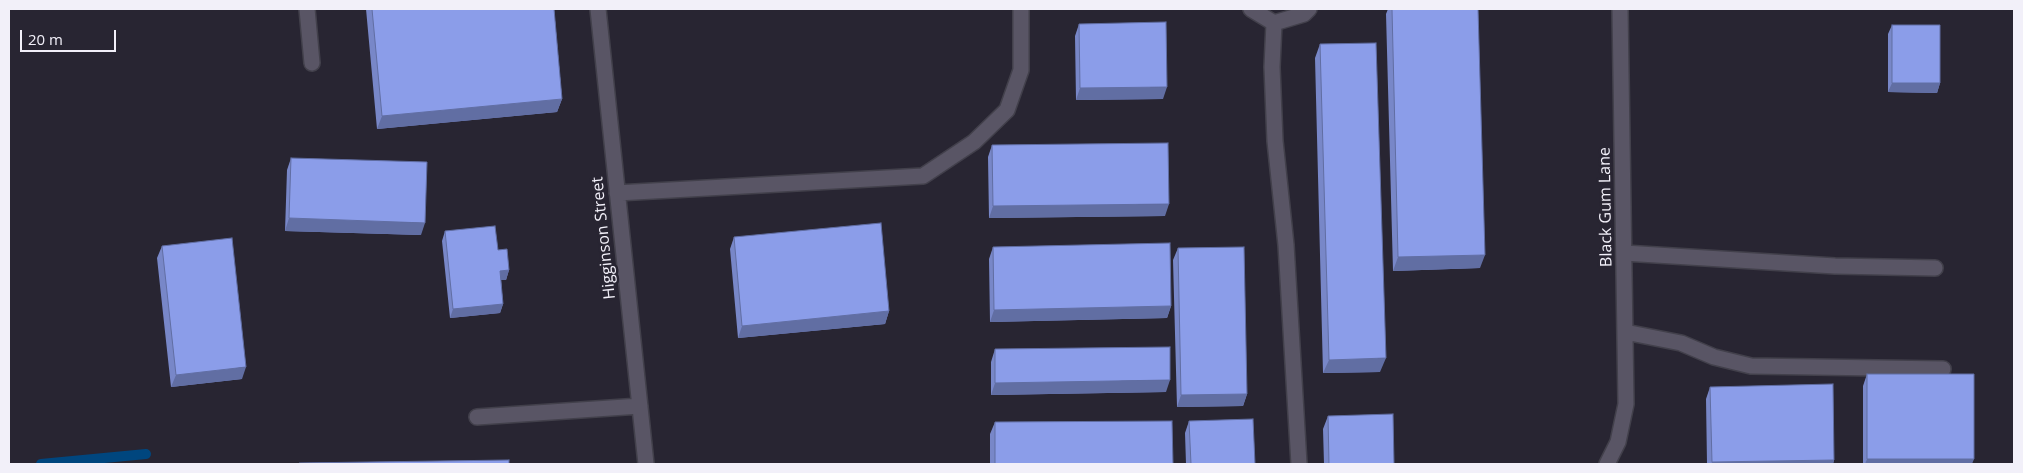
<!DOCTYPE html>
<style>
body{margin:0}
#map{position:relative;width:2023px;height:473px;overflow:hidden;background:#282532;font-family:"Open Sans",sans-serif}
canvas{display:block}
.frame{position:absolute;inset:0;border:10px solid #f2f0f9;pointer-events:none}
.scale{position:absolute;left:20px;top:30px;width:96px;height:22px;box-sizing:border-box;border:2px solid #f2f0f9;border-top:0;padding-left:6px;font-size:15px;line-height:18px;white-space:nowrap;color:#f2f0f9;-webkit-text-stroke:4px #282532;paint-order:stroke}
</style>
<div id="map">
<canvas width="2023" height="473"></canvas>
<div class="frame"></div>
<div class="scale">20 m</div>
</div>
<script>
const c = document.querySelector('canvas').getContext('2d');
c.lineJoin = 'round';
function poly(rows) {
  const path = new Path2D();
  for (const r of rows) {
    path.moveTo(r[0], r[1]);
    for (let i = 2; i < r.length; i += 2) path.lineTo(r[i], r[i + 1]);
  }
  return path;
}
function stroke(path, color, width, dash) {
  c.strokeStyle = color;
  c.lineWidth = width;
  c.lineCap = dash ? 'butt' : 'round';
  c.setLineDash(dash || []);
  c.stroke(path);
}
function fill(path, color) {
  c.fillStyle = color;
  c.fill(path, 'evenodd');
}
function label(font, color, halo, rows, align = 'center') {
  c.font = font + ' "Open Sans",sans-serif';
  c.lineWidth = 5;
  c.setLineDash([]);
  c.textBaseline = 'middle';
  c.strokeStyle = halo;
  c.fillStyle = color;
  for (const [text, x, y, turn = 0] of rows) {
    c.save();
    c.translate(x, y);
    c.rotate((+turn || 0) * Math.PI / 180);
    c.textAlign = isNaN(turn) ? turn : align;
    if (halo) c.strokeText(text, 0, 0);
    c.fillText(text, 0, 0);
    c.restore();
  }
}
const stream = poly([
 [41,464,146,454]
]);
const minor = poly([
 [307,9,312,63],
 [598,9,646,464],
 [1251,9,1274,23,1304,14,1309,9],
 [1274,23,1272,67,1275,141,1286,245,1299,464],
 [617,193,923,176,974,142,1007,110,1021,70,1021,9],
 [1624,253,1835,266,1935,268],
 [1625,332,1681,343,1714,357,1751,366,1943,369],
 [477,417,640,406],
 [1607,464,1618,442,1626,404,1620,9]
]);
const wall = poly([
 [366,9,554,9,562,99,557,112,377,129],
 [1388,9,1478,9,1480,268,1393,271,1386,14],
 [1079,24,1163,99,1076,100,1075,36],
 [1892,25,1940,83,1937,93,1888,92,1888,34],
 [1320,44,1380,372,1323,373,1315,58],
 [992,145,1165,216,989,218,988,157],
 [291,158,421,235,285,231,287,170],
 [445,231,498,250,509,270,506,280,501,280,503,304,500,313,450,318,442,241],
 [734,237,889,311,885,324,738,338,730,249],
 [162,246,242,379,171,387,157,258],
 [993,247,1171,306,1167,318,990,322,989,259],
 [1178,248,1247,394,1243,406,1177,407,1173,260],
 [995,349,1166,392,991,395,991,362],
 [1867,374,1972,464,1863,464,1863,386],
 [1710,387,1834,460,1833,464,1707,464,1706,399],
 [1328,416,1394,464,1324,464,1323,429],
 [1189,421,1255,464,1186,464,1185,433],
 [995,422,1173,464,990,464,990,434]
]);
const shadedWall = poly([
 [1892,83,1940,83,1937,93,1888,92],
 [1167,87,1163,99,1076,100,1080,88],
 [562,99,557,112,377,129,382,116],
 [1169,204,1165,216,989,218,993,206],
 [289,218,425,223,421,235,285,231],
 [1485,255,1480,268,1393,271,1398,257],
 [509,270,506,280,497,280,500,271],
 [503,304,500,313,450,318,453,309],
 [1171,306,1167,318,990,322,994,310],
 [889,311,885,324,738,338,742,326],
 [1386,358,1380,372,1323,373,1329,360],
 [246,367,242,379,171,387,176,375],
 [1170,380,1166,392,991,395,995,383],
 [1247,394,1243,406,1177,407,1181,395],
 [1867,459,1974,459,1972,464,1865,464],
 [1834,460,1833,464,1711,464,1712,462]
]);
const building = poly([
 [372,9,554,9,562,99,382,116,372,9],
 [1392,9,1478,9,1485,255,1398,257,1392,9],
 [1166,22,1167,87,1080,88,1079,24,1166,22],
 [1892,25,1940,25,1940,83,1892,83,1892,25],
 [1376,43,1386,358,1329,360,1320,44,1376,43],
 [1168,143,1169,204,993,206,992,145,1168,143],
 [291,158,427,162,425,223,289,218,291,158],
 [881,223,889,311,742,326,734,237,881,223],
 [495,226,498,250,507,249,509,270,500,271,503,304,453,309,445,231,495,226],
 [232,238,246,367,176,375,162,246,232,238],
 [1170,243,1171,306,994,310,993,247,1170,243],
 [1244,247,1247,394,1181,395,1178,248,1244,247],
 [1170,347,1170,380,995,383,995,349,1170,347],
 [1867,374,1974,374,1974,459,1867,459,1867,374],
 [1833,384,1834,460,1712,462,1710,387,1833,384],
 [1393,414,1394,464,1329,464,1328,416,1393,414],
 [1253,419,1255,464,1191,464,1189,421,1253,419],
 [1172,421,1173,464,995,464,995,422,1172,421],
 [509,460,509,464,299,464,299,463,509,460]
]);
const streetNames = [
 ["Black Gum Lane",1606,207,-91],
 ["Higginson Street",604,238,-96]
];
stroke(stream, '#00467e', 10);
stroke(minor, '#42404b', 18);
stroke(minor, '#595565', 15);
fill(wall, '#7887c8');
fill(shadedWall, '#616ea3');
fill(building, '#8b9de9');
stroke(building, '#616ea3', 1);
label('16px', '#f2f0f9', '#282532', streetNames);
</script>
